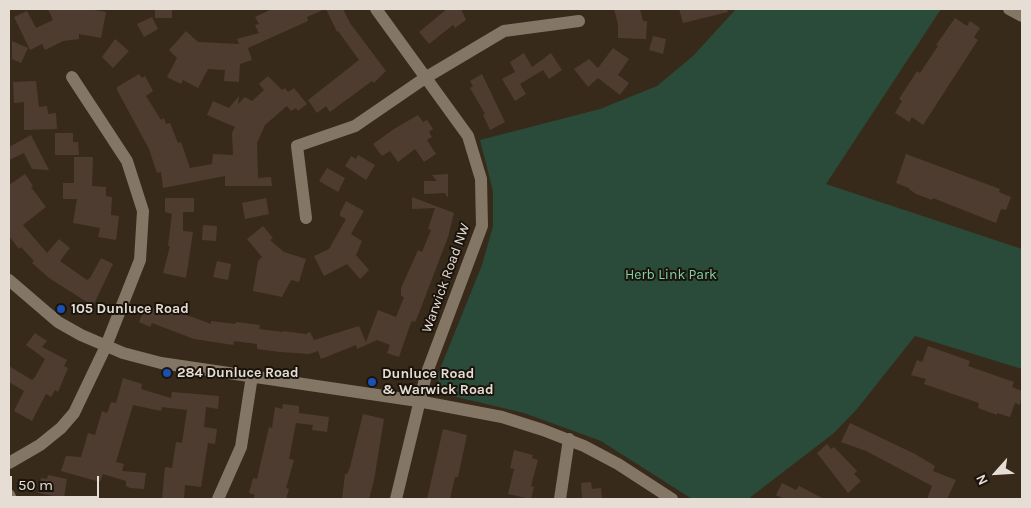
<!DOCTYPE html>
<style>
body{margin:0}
#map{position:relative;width:1031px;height:508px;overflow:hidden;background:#372a1a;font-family:Karla,sans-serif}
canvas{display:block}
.frame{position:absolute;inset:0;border:10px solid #e6ddd4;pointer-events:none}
.north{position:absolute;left:971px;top:448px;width:50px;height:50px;-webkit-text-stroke:4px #1a140d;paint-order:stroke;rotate:244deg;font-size:14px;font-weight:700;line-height:20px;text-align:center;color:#e6ddd4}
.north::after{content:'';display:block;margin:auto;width:18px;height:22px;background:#e6ddd4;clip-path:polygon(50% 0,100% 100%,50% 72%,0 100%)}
.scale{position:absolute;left:10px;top:476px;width:89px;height:22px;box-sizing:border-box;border:2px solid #e6ddd4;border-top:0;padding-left:6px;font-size:15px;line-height:18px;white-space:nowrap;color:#e6ddd4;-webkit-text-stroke:4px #1a140d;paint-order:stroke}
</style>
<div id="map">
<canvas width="1031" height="508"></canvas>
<div class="frame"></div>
<div class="north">N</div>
<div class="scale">50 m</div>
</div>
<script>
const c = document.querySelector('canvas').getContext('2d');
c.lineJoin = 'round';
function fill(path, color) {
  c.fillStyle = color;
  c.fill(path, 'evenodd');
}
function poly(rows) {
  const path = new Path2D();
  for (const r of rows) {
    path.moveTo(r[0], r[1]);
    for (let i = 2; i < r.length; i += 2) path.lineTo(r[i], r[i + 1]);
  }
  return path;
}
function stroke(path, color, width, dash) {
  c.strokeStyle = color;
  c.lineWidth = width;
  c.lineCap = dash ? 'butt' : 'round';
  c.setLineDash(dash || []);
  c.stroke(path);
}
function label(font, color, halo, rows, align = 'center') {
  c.font = font + ' Karla,sans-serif';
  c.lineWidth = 4;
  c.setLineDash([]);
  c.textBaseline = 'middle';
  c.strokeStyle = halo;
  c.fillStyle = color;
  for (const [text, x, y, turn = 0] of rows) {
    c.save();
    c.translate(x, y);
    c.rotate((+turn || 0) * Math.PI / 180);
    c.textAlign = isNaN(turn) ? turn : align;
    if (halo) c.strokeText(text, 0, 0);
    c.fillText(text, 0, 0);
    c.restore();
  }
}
const green = poly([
 [736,9,941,9,826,184,1022,249,1022,369,915,336,857,409,834,433,748,499,692,499,601,441,524,413,448,395,439,388,438,374,482,265,493,226,493,191,480,140,600,109,657,86,693,56]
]);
const building = poly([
 [48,9,89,9,106,12,101,38,79,34,79,39,63,41,45,50,42,44,30,50,14,17,27,11,36,28,53,20],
 [155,9,172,9,172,18,155,18],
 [272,9,325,9,307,17,308,21,248,48,252,60,240,64,239,82,224,81,225,70,208,69,198,88,183,80,181,84,167,77,177,58,169,50,186,31,198,42,239,44,237,39,259,33,255,25,259,24,255,17],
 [326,9,343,9,350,23,386,71,374,83,372,81,330,112,326,106,317,113,308,100,359,60,338,31,337,32],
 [447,9,461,9,466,20,455,28,453,25,429,44,419,32],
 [614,9,640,9,643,21,647,21,646,39,618,38,618,24],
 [679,9,727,9,728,12,683,23],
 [152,17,158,29,144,37,137,24],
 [955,18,967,26,970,21,980,28,974,37,978,40,923,125,912,117,909,122,895,113,902,101,899,99,917,71,920,73,938,46,936,45],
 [653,36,666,39,663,54,649,50],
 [115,39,129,51,113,68,102,57],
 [12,41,28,48,21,63,12,59],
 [613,48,629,59,618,75,629,83,620,95,598,78,588,87,574,69,589,59,598,68],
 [524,53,532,67,551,53,562,70,549,79,543,70,520,84,526,94,515,101,502,79,515,72,510,62],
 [139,74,142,78,145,76,153,91,146,96,161,120,164,118,166,124,170,123,178,143,181,142,190,168,212,164,213,154,233,155,232,133,235,127,207,115,213,101,229,108,239,96,238,104,245,97,252,101,264,90,259,84,268,76,282,90,285,88,288,92,294,88,307,104,298,111,296,108,291,111,287,106,265,125,257,143,258,178,271,177,272,186,225,186,225,176,163,188,161,172,157,173,149,149,117,90,117,87],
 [482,74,505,122,490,130,483,115,485,114,470,88,473,86,470,81],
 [36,81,39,107,47,106,48,114,56,113,57,129,24,130,24,102,14,103,13,82],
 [418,115,423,122,427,120,433,129,429,132,432,137,427,140,436,154,424,162,415,149,398,162,390,151,382,156,373,144,394,129],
 [55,133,73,133,73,142,78,142,79,155,55,155],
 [31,135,49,170,32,169,24,153,9,160,9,147],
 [906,154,1000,189,999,192,1011,197,1006,210,1001,209,996,223,933,198,932,200,916,194,909,189,909,188,896,183],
 [358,155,375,165,366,180,345,166,351,156,356,159],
 [74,157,93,157,92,186,106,187,106,196,112,197,111,215,119,216,116,240,98,237,100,228,73,223,77,199,63,199,63,183,74,183],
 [327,168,345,178,338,192,319,181],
 [25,174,33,186,31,187,46,207,23,225,47,253,59,239,70,248,60,261,87,280,90,278,101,258,113,264,93,306,49,278,32,263,34,261,21,247,19,249,9,236,9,185],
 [448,174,448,198,445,193,424,194,424,181,437,181,432,175],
 [412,197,454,213,448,237,419,313,415,322,412,321,410,325,399,357,387,353,390,345,377,340,357,349,356,345,321,359,318,351,309,354,280,352,257,349,257,344,234,341,233,345,194,339,152,323,150,327,139,322,146,305,158,310,160,305,211,324,211,321,235,324,236,322,260,325,259,329,283,332,283,331,306,334,310,332,314,340,359,326,366,342,378,310,396,317,404,297,401,296,401,288,406,277,418,250,422,252,431,230,428,229,435,208,412,209],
 [165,198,194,198,194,212,183,212,183,231,193,232,186,278,163,273,170,246,168,246,172,214,165,212],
 [266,198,269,214,245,219,242,203],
 [346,201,364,211,351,234,362,241,356,255,369,270,360,279,347,264,324,276,314,256,329,249,346,219,340,216,340,213],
 [203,225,217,226,216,241,202,240],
 [263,226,273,238,270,240,284,252,306,259,299,282,291,280,282,297,253,291,258,261,262,257,247,239],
 [217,261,231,264,228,280,213,277],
 [35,333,47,341,42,347,67,360,64,366,68,368,58,392,55,390,51,397,46,394,32,421,14,411,24,391,9,382,9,366,32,380,35,377,45,359,26,345],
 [928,346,970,361,968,366,1014,382,1012,387,1022,391,1020,405,1015,403,1010,417,997,413,997,415,978,408,979,403,924,384,926,379,911,375,917,360,922,362],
 [123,378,142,384,141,389,171,398,172,392,219,396,218,409,206,407,204,427,217,429,215,444,208,443,201,487,185,485,184,499,162,499,165,467,172,468,176,442,182,443,187,410,162,407,161,411,133,405,116,462,124,464,122,471,146,473,144,489,130,488,126,486,126,481,103,474,100,482,61,471,66,456,81,457,88,433,95,435,102,411,107,413,111,402,116,403],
 [283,404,299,406,299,413,329,417,327,432,312,430,313,425,296,423,289,459,294,460,286,488,289,489,286,499,253,499,255,495,249,493,253,478,257,479,269,427,272,428,275,407,282,409],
 [363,414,384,419,374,480,369,499,342,499,345,474,347,474,350,467],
 [850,423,915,454,935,466,933,471,956,480,947,499,927,499,932,486,866,451,841,442],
 [443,429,467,435,458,477,455,477,450,499,427,499],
 [827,444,831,449,834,447,857,471,854,474,861,481,848,493,817,453],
 [514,450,533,455,532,458,538,460,531,486,534,487,531,499,508,494,514,469,510,468],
 [48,475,67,479,64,498,38,493,41,478,47,479],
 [591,482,592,489,601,488,602,499,582,499,581,483],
 [782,483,796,490,799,486,824,499,784,499,776,495]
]);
const minor = poly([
 [376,9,468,136,481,179,482,226,426,375,396,499],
 [1009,9,1022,16],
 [306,218,297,146,355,126,425,78,504,31,579,21],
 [9,280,58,322,81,335,123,353,161,363,418,401,502,417,543,430,584,446,618,464,672,499],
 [9,463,40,445,61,428,74,413,106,346,140,260,143,211,127,161,72,77],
 [9,495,11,499],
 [218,499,241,447,252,376],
 [560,499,569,439]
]);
const markers = [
 [61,309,5,"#1a4fb4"],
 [167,373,5,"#1a4fb4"],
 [372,382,5,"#1a4fb4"]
];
const parkNames = [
 ["Herb Link Park",671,275]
];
const streetNames = [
 ["Warwick Road NW",446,278,-70]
];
const poiNames = [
 ["105 Dunluce Road",71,309],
 ["284 Dunluce Road",177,373],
 ["Dunluce Road",382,374],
 ["& Warwick Road",382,390]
];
fill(green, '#2a4b39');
fill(building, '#4f3c31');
stroke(minor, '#847664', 12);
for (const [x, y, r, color] of markers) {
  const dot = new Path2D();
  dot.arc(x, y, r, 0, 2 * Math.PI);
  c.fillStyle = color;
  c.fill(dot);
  stroke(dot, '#1a140d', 2);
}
label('14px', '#80d3a6', '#1a140d', parkNames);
label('14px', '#e6ddd4', '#1a140d', streetNames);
label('bold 14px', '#e6ddd4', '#1a140d', poiNames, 'left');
</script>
